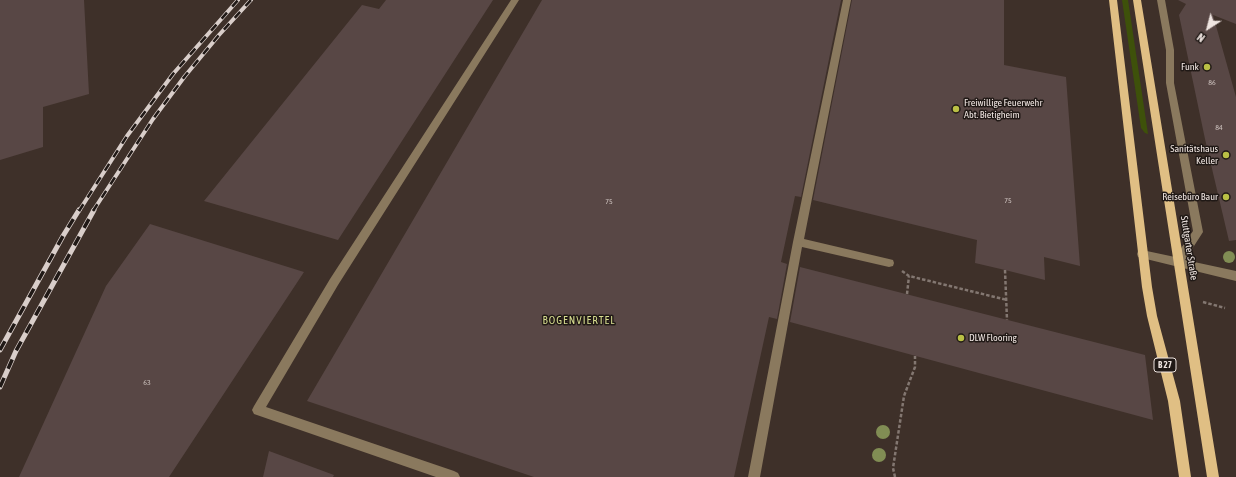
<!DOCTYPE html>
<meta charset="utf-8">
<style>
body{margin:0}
#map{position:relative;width:1236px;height:477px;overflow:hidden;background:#3e3029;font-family:"Asap Condensed",sans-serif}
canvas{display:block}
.north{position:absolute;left:1188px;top:8px;width:40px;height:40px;-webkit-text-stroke:3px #201916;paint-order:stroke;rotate:216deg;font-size:11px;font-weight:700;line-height:16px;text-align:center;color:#efe5e1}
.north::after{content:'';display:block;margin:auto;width:14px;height:18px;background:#efe5e1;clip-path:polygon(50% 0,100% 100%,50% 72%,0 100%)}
</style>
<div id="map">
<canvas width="1236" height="477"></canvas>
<div class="north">N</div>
</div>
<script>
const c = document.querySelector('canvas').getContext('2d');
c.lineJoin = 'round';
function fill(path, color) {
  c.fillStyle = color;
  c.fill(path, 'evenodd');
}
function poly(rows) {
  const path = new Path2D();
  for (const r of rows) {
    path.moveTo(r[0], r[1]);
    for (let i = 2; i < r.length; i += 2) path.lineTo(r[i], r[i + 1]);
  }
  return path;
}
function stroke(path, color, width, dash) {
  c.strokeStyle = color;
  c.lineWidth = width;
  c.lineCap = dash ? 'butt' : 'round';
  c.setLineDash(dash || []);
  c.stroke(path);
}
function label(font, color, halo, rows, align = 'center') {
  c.font = font + ' "Asap Condensed",sans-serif';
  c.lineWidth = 3;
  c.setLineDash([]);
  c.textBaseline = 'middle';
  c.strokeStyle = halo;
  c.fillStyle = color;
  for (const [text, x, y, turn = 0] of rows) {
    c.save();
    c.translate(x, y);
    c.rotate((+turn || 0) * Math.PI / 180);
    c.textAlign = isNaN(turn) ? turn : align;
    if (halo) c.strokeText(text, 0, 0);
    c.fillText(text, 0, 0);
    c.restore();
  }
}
const green = poly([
 [1122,0,1128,0,1148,134,1145,133,1141,128]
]);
const building = poly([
 [0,0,84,0,89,94,43,107,43,147,0,160],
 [386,0,493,0,338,240,204,201,362,5,379,9],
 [542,0,841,0,801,197,795,196,781,262,787,264,777,319,769,317,734,477,534,477,307,401],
 [852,0,1004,0,1004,65,1066,77,1080,266,1044,257,1045,280,1005,270,975,263,977,240,813,200],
 [1178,0,1236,0,1236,24,1213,15,1236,97,1236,240,1229,241,1205,139,1179,15,1186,4],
 [150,224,304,272,169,477,19,477,106,286],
 [800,267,1145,355,1153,420,790,322],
 [269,451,334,475,333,477,263,477]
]);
const path = poly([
 [1005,270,1007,320],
 [902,271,909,276,1007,300],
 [907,294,909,276],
 [1203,302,1225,308],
 [895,477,893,468,904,396,915,367,915,356]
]);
const minor = poly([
 [511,0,519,0,338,285,266,407,454,471,458,473,460,477,436,477,254,414,252,410,254,406,330,279,511,0],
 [843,0,851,0,804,239,889,259,893,260,894,263,893,266,889,267,802,247,760,477,748,477,793,242,843,0],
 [1157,0,1165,0,1174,50,1174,83,1203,232,1185,260,1236,271,1236,281,1142,258,1138,257,1137,254,1138,251,1142,250,1175,257,1193,231,1166,83,1166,50,1157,0]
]);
const major = poly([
 [1109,0,1117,0,1152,287,1157,316,1180,401,1191,477,1179,477,1168,401,1147,316,1142,287,1109,0],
 [1133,0,1141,0,1219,477,1207,477,1133,0]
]);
const railFar1 = poly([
 [79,211,127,136,173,74,238,0],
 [93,211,153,119,185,76,219,35,251,0]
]);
const rail = poly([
 [0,350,63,236,79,210],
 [0,387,16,351,94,210]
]);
const trees = [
 [1229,257,6],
 [883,432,7],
 [879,455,7]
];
const markers = [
 [1207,67,4,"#bac045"],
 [956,109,4,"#bac045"],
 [1226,155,4,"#bac045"],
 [1226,197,4,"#bac045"],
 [961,338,4,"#bac045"]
];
const numberNames = [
 ["86",1212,82],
 ["84",1219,127],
 ["75",1008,200],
 ["75",609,201],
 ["63",147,382]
];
const shields = [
 [1165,365,22]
];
const shieldNames = [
 ["B 27",1165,365]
];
const poiNames = [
 ["Funk",1199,67],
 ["Freiwillige Feuerwehr",964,103,"left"],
 ["Abt. Bietigheim",964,115,"left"],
 ["Sanitätshaus",1218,149],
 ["Keller",1218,161],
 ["Reisebüro Baur",1218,197],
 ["DLW Flooring",969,338,"left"]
];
const streetNames = [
 ["Stuttgarter Straße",1189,248,81]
];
const neighbourhoodNames = [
 ["BOGENVIERTEL",579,321]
];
fill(green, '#3e510a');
fill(building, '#584745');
stroke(path, '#837771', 2.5, [3.5, 2]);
fill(minor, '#8a795e');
fill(major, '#e0bf84');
stroke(railFar1, '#d9ceca', 4);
stroke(rail, '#d9ceca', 5);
stroke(railFar1, '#201916', 2.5, [8]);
stroke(rail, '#201916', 3.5, [10]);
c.fillStyle = '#818d54';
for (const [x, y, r] of trees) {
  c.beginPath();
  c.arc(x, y, r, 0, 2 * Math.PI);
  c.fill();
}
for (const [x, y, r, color] of markers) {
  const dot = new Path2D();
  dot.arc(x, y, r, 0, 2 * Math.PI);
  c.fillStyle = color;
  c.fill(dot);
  stroke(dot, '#201916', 1.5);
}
label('8px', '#c9beba', null, numberNames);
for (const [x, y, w] of shields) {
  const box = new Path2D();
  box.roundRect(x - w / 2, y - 7, w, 14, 3);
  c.fillStyle = '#201916';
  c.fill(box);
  stroke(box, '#efe5e1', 1);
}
label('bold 9px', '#efe5e1', null, shieldNames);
label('10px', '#efe5e1', '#201916', poiNames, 'right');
label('10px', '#efe5e1', '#201916', streetNames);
c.letterSpacing = '1px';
label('11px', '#d8de90', '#201916', neighbourhoodNames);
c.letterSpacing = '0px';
</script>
